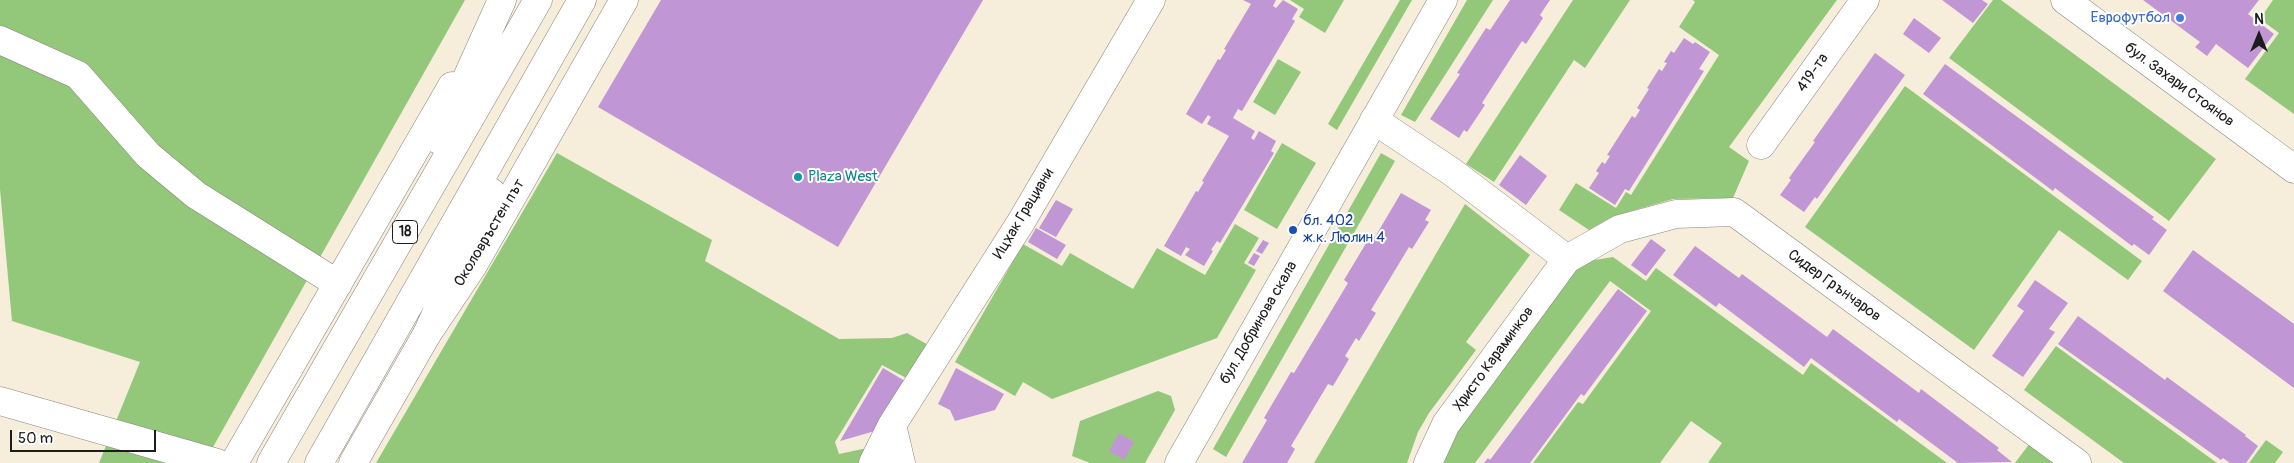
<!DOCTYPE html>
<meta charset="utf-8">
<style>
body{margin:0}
#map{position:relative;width:2294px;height:463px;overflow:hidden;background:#f6eddb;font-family:Pangolin,sans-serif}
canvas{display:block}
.north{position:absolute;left:2234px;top:10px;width:50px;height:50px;-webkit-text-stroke:4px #fff;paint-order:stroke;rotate:0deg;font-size:14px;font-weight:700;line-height:20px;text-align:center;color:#1c1c1c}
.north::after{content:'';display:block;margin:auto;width:18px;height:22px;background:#1c1c1c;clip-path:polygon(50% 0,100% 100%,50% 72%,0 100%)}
.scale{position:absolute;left:10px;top:430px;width:146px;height:22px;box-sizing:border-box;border:2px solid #1c1c1c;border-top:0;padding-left:6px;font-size:15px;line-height:18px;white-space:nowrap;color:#1c1c1c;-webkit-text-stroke:4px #fff;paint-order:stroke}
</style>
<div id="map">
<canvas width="2294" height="463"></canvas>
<div class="north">N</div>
<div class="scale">50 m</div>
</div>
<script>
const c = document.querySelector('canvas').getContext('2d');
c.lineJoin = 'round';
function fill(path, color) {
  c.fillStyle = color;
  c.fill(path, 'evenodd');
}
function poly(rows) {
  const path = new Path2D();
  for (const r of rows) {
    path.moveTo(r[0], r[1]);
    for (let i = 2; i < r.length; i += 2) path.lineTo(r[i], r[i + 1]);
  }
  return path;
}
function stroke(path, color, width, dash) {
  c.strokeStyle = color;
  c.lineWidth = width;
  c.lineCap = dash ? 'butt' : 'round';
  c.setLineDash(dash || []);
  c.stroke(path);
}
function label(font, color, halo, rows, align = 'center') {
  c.font = font + ' Pangolin,sans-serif';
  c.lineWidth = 4;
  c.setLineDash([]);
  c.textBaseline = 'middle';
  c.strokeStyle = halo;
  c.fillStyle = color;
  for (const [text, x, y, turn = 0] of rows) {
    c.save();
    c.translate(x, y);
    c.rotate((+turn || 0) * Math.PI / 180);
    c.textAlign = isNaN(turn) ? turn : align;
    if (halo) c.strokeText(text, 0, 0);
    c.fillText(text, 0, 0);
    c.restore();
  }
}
const green = poly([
 [0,0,465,0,204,463,99,463,140,362,12,321,0,189],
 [1290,0,1344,0,1325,33,1299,17,1304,9],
 [1400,0,1412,0,1337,130,1328,124],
 [1467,0,1493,0,1415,122,1401,115],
 [1573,0,1630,0,1585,68,1574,60,1494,182,1466,164],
 [1693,0,1837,0,1729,147,1749,161,1733,198,1673,199,1614,216,1589,230,1559,210,1576,183,1616,208,1626,192,1631,195,1719,55,1679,27,1695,2],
 [1993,0,2001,0,2216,159,2169,221,1949,58],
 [2273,0,2294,0,2294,114,2245,79,2279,33,2260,19],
 [1278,59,1301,72,1275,115,1253,102],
 [1905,86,2142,261,2128,280,2059,230,1974,350,1805,227],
 [1282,143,1316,163,1277,229,1244,210],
 [557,153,712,240,705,261,839,339,892,338,907,333,932,347,910,380,882,365,835,442,839,454,872,447,858,463,376,463],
 [1381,153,1395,161,1226,457,1213,449],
 [1465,204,1530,255,1466,342,1476,350,1429,413,1418,432,1407,463,1314,463],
 [1235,224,1259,238,1244,263,1256,270,1217,338,1052,399,1023,382,1015,396,955,362,1023,244,1062,266,1070,253,1133,289,1157,248,1205,275],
 [1613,257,1646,281,1656,268,1803,375,1811,363,1947,463,1708,463,1722,443,1691,421,1660,463,1533,463,1578,402,1583,404,1651,311,1610,281,1475,463,1434,463,1582,262],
 [2056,346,2217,463,2124,463,2024,390],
 [1158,391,1171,396,1175,410,1145,463,1090,463,1072,456,1080,421],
 [2266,440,2283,452,2275,463,2249,463],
 [2030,443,2058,463,2015,463]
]);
const building = poly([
 [661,0,983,0,838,247,598,107],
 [1243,0,1276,0,1273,6,1276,8,1283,0,1298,9,1292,19,1295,21,1242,111,1238,109,1233,118,1255,131,1251,138,1254,140,1259,131,1276,141,1271,151,1274,153,1220,243,1217,241,1211,250,1213,251,1204,266,1185,255,1190,249,1186,247,1181,256,1164,246,1196,191,1198,192,1204,182,1202,181,1229,136,1207,124,1211,117,1208,115,1202,124,1186,114,1218,59,1220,60,1226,50,1224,49,1251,4],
 [1510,0,1550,0,1540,15,1543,18,1526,44,1522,41,1482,103,1485,105,1467,132,1464,130,1459,138,1430,119,1460,74,1457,73,1486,28,1490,30],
 [1942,0,1982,0,1988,4,1973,23],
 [2143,0,2259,0,2248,14,2274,34,2248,68,2216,44,2207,56,2195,47,2200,42],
 [1914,18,1941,38,1929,53,1903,34],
 [1684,38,1693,44,1695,42,1710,52,1699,69,1704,71,1629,191,1625,189,1615,205,1589,188,1599,173,1596,171,1602,162,1605,164,1610,156,1607,155,1632,116,1635,118,1640,110,1637,108,1649,89,1647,88,1659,69,1662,71,1667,63,1664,62,1671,51,1674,53],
 [1875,53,1905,75,1817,199,1815,197,1804,212,1780,195,1791,180,1789,178,1815,142,1813,141],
 [1945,64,2154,217,2152,219,2167,230,2149,255,2134,244,2132,246,2055,188,2053,191,1923,94],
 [1520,155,1547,176,1526,205,1499,185],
 [1401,193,1431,210,1425,220,1429,222,1412,249,1409,247,1371,310,1376,313,1359,341,1356,338,1345,356,1349,359,1333,386,1328,384,1291,446,1295,449,1287,463,1242,463,1267,420,1264,418,1291,372,1294,373,1348,283,1344,280,1371,235,1375,237],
 [1056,200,1073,209,1056,237,1039,228],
 [1036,228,1066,245,1057,259,1028,242],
 [1651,239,1666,250,1646,276,1631,265],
 [1263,240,1269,243,1262,254,1256,251],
 [1695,246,1739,278,1742,274,1827,337,1833,329,1919,393,1921,389,1999,448,1997,450,2012,462,1958,463,1899,419,1897,422,1811,358,1804,367,1719,303,1716,307,1673,275],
 [2193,250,2294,324,2294,388,2163,291],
 [1254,253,1260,256,1254,266,1248,263],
 [2035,280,2068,303,2049,329,2055,332,2023,377,1992,356,2024,311,2017,306],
 [1618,289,1647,311,1584,396,1581,394,1530,463,1484,463,1488,458,1490,460],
 [2078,316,2165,380,2167,377,2246,435,2245,436,2258,446,2246,463,2230,463,2223,458,2221,460,2058,344],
 [883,368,905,381,875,431,840,441],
 [956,368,1004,394,995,410,955,421,950,410,938,404],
 [1119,433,1134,442,1124,460,1109,451]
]);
const minor = poly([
 [2065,0,2294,169],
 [0,40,78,75,148,155,196,195,338,284],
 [1374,120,1452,172,1567,259],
 [1761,145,1865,0],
 [0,401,217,463],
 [892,425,901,463],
 [234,463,452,86],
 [353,463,427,334,472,267,624,0],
 [873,463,892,425,1021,222,1151,0],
 [1428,463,1446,424,1567,259,1620,229,1676,214,1734,212,2077,463]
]);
const major = poly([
 [1179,463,1443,0]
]);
const highway = poly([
 [439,140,502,0],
 [427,334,491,192],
 [271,463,538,0],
 [319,463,582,0]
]);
const markers = [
 [2180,18,5,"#3f7fe0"],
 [798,177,5,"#0f9aa8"],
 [1293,230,5,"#1a4fb4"]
];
const shields = [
 [405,232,25]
];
const shieldNames = [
 ["18",405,232]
];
const shopNames = [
 ["Еврофутбол",2170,18]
];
const streetNames = [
 ["419-та",1813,73,-55],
 ["бул. Захари Стоянов",2179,85,36],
 ["Ицхак Грациани",1024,214,-59],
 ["Околовръстен път",490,233,-59],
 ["Сидер Грънчаров",1834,286,36],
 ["бул. Добринова скала",1259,323,-60],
 ["Христо Караминков",1494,359,-54]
];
const cultureNames = [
 ["Plaza West",808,177]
];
const transitNames = [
 ["бл. 402",1303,221],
 ["ж.к. Люлин 4",1303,238]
];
fill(green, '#93c87a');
fill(building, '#c096d5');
stroke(minor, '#89847c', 29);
stroke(major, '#89847c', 29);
stroke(highway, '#89847c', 29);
stroke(minor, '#fff', 28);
stroke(major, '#fff', 28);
stroke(highway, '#fff', 28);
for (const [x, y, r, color] of markers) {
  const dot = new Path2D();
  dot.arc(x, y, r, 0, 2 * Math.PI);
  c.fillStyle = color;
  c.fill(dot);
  stroke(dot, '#fff', 2);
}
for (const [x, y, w] of shields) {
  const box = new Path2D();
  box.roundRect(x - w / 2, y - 11.5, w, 23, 4);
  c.fillStyle = '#fff';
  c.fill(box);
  stroke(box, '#1c1c1c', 1);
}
label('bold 14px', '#1c1c1c', null, shieldNames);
label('15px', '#366cbe', '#fff', shopNames, 'right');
label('15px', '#1c1c1c', '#fff', streetNames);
label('15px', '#0d838f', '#fff', cultureNames, 'left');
label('15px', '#164399', '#fff', transitNames, 'left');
</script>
